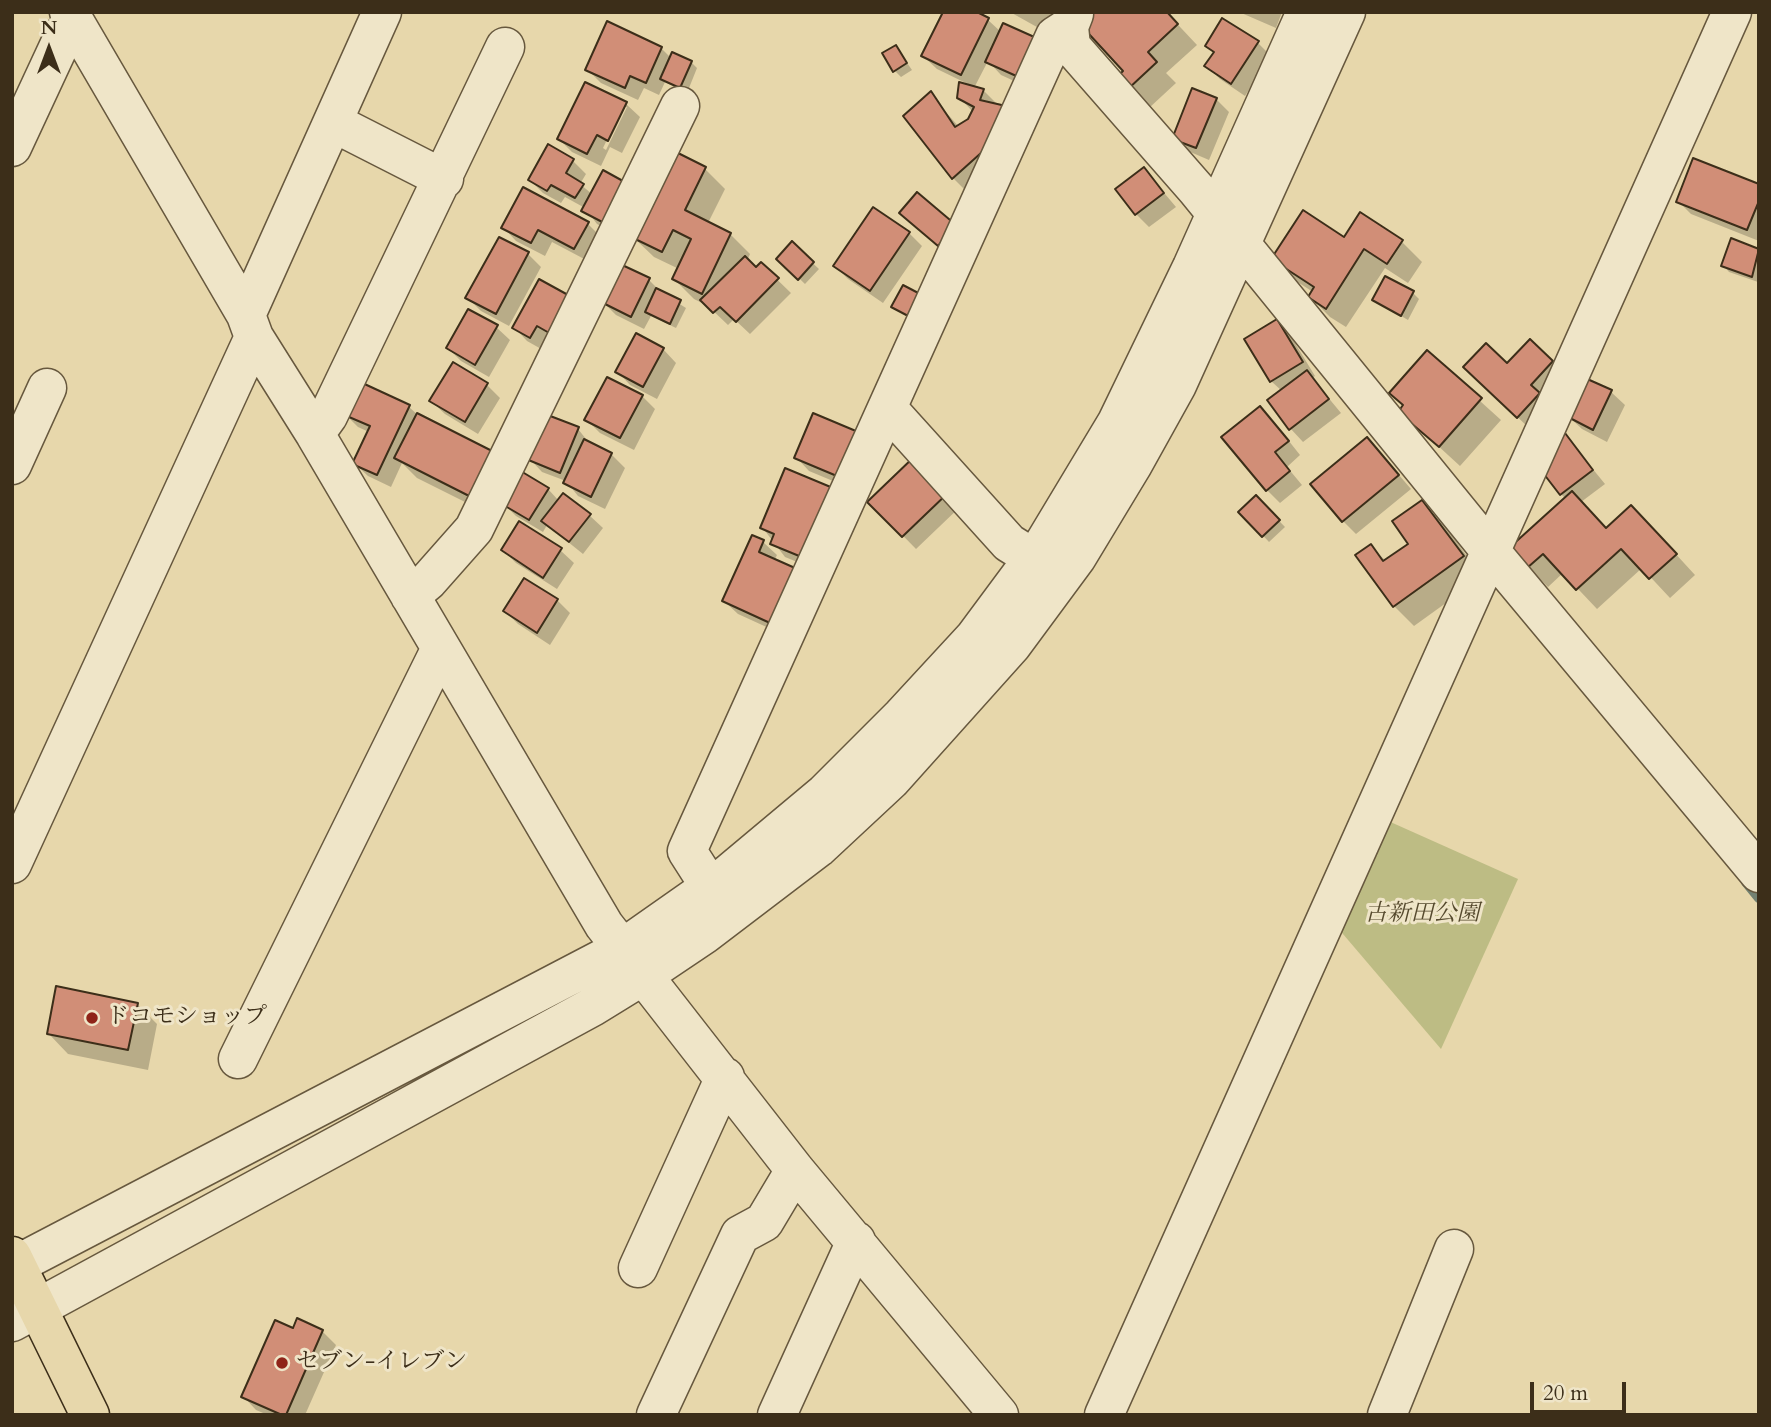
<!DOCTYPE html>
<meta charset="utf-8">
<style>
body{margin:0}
#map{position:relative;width:1771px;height:1427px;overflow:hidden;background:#e7d7ab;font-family:Cardo,serif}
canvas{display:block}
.frame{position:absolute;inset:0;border:14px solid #3c2e19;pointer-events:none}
.north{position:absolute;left:14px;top:14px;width:70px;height:70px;-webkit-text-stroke:5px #efe5c8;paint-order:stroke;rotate:0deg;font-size:19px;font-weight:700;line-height:28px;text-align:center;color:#3c2e19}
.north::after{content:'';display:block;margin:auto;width:24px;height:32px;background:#3c2e19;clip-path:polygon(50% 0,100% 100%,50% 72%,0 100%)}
.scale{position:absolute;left:1530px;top:1382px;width:96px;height:32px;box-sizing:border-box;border:4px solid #3c2e19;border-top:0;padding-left:9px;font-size:21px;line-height:24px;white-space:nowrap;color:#3c2e19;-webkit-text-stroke:5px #efe5c8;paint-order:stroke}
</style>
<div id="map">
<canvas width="1771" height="1427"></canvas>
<div class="frame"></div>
<div class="north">N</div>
<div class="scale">20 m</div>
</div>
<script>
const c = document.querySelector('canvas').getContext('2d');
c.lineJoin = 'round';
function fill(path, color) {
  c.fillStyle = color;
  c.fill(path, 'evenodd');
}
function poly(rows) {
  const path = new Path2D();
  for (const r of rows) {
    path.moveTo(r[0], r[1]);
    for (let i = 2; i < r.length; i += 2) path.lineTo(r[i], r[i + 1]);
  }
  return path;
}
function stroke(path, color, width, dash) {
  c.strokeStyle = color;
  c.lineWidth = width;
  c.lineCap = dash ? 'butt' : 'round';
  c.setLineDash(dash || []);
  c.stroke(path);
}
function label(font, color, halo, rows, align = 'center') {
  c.font = font + ' Cardo,"Noto Serif JP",serif';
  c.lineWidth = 6;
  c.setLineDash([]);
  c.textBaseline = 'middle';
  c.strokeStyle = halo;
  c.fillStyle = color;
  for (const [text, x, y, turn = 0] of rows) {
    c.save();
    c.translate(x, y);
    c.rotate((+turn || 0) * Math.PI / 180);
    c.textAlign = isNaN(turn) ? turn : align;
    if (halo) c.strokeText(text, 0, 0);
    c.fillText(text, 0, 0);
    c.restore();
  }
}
const green = poly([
 [1386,820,1518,879,1441,1049,1337,927]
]);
const shadow = poly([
 [973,12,988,20,1001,32,1036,91,1001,75,988,61,974,88,983,90,999,106,973,198,953,178,905,116,930,94,959,127,970,121,973,112,959,97,970,85,937,69,923,56],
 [1010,12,1053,12,1044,31],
 [1166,12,1197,45,1166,73,1176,83,1149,108,1119,77],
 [1239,12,1282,12,1276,28],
 [608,24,661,48,671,58,691,62,697,68,687,93,665,82,659,95,644,88,638,100,601,83,587,69],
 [1258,43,1271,56,1245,96,1220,79,1207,66,1215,53,1207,45],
 [896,47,912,70,901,77,895,71],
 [586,84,626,104,640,117,622,153,610,147,601,166,572,152,559,139],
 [623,107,627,107,606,150,603,148],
 [1216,99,1229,112,1209,160,1188,151,1174,138],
 [573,161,586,174,580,184,592,194,624,238,597,224,585,208,565,197,561,203,543,193,530,180],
 [705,169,725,189,708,223,730,234,750,254,747,261,756,269,761,264,791,293,750,334,734,319,728,325,708,306,694,299,674,279,679,269,654,257,633,237],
 [1144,169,1176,207,1149,227,1136,214],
 [1759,186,1759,241,1691,214,1678,201],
 [1361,215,1402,242,1422,262,1408,283,1385,268,1346,327,1330,317,1310,297,1313,292,1293,279,1273,259,1345,239],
 [588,224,601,237,588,261,552,242,545,256,516,241,503,227],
 [909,233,922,246,883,303,848,279,835,266],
 [500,239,528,254,541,267,509,326,481,311,468,298],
 [1732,240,1759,250,1758,282,1729,272,1723,265],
 [792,244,819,269,805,284,779,259],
 [621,266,649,280,662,293,686,308,676,328,651,316,644,329,616,315,603,302],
 [1413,293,1419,299,1408,320,1374,300],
 [578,303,543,350,527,341,514,327],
 [1276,322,1290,335,1315,376,1312,378,1341,413,1303,442,1290,428,1282,391,1271,381],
 [496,327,510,340,489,377,461,361,448,348],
 [1530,342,1565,376,1531,430,1479,380,1508,366],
 [663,349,676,363,657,399,630,385,617,371],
 [1427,353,1501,420,1460,466,1400,411],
 [453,365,487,385,500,398,478,434,445,414,431,401],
 [1586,380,1611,392,1625,405,1607,442,1582,429,1568,416],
 [642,396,655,409,634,450,600,433,587,420],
 [409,407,419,416,548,489,559,501,589,515,603,528,583,554,547,525,543,532,516,516,504,504,497,518,417,478,402,463,391,487,368,476,354,463,369,432,358,427,344,413],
 [814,415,857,491,809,471,796,457],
 [1273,421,1300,455,1287,467,1302,485,1280,503,1267,490],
 [578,429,590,444,611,454,625,468,605,509,578,496,566,481,542,472,529,458],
 [1565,435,1605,484,1581,502,1611,535,1651,527,1695,575,1670,598,1642,568,1597,609,1563,573,1548,587,1528,567,1566,499,1561,494],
 [1380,453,1411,489,1356,534,1343,521],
 [916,457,962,505,916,549,870,502],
 [786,471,817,570,785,557,762,527],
 [1256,497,1285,527,1269,542,1241,512],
 [1422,502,1442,522,1482,577,1414,626,1394,606,1370,546,1386,561,1411,544],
 [753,537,763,542,777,555,774,561,784,635,738,614,724,601],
 [503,550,560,550,574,563,557,589,516,563],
 [557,600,570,613,550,645,518,624,505,611],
 [137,1004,157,1024,148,1070,68,1054,48,1033],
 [322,1331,336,1345,305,1415,268,1415,256,1410,243,1396]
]);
const stream = poly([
 [1746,882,1759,898]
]);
const building = poly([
 [943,12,977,12,989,18,961,75,921,56,943,12],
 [1087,12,1167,12,1178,24,1148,52,1157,62,1128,89,1117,77,1123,71,1077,21,1087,12],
 [1222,18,1259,41,1231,84,1204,66,1214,52,1205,46,1222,18],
 [607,21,662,47,646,83,630,76,625,88,585,70,607,21],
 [1003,23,1041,40,1023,79,985,62,1003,23],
 [896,45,907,63,893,72,882,53,896,45],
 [672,52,692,61,680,88,660,79,672,52],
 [585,82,627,102,608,141,597,135,587,154,557,139,585,82],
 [959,82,984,89,980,100,1006,106,991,144,952,179,903,116,931,91,955,127,968,119,974,107,957,98,959,82],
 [1192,88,1217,98,1196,148,1172,139,1192,88],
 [548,144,574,159,566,173,584,184,575,198,551,185,547,191,528,180,548,144],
 [674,151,706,167,685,210,731,233,702,294,672,279,691,239,673,230,662,252,631,237,674,151],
 [1693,158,1759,184,1759,201,1747,230,1676,202,1693,158],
 [1144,167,1164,193,1135,215,1115,189,1144,167],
 [603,170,632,186,610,226,581,211,603,170],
 [523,187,589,222,574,249,538,230,531,243,501,228,523,187],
 [917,192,956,225,938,246,899,213,917,192],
 [873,207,910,232,870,291,833,266,873,207],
 [1303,210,1344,237,1360,212,1403,240,1387,264,1364,249,1326,309,1308,297,1314,287,1271,259,1303,210],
 [499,237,529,252,496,314,465,298,499,237],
 [1731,238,1759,249,1752,277,1721,266,1731,238],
 [792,241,814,262,798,280,776,259,792,241],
 [745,256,756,267,761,262,779,278,736,322,720,307,713,313,700,300,745,256],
 [620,264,650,278,631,317,601,302,620,264],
 [1385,276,1414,291,1401,316,1372,300,1385,276],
 [539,279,579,301,558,338,537,326,530,338,512,328,539,279],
 [903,285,924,296,912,318,891,307,903,285],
 [656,288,681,300,670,324,645,312,656,288],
 [468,309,498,325,475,365,446,348,468,309],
 [1277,319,1303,362,1270,382,1244,339,1277,319],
 [636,333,664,348,643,387,615,372,636,333],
 [1530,339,1553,361,1531,385,1540,393,1517,418,1463,367,1486,343,1507,363,1530,339],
 [1427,350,1482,398,1439,447,1398,412,1403,405,1389,393,1427,350],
 [453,362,488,383,465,422,429,401,453,362],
 [1307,370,1329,399,1289,430,1267,400,1307,370],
 [607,377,643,395,620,438,584,420,607,377],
 [1585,378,1612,390,1593,430,1566,416,1585,378],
 [358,381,410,405,377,475,352,464,370,426,342,414,358,381],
 [1260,406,1289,441,1275,452,1290,471,1266,491,1221,437,1260,406],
 [417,413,500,455,477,500,394,458,417,413],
 [813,413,863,434,844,479,794,458,813,413],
 [545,414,579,427,560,473,526,459,545,414],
 [1565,433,1593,470,1560,495,1540,469,1565,433],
 [1367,437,1399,475,1342,522,1310,484,1367,437],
 [584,439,612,453,591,497,563,483,584,439],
 [916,455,950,491,902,537,867,502,916,455],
 [785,468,833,488,804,558,770,544,774,534,760,528,785,468],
 [519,470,549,488,529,520,500,503,519,470],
 [1572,491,1606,528,1631,505,1677,554,1649,579,1621,549,1576,590,1543,554,1527,568,1509,548,1572,491],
 [563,493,591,514,569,542,541,521,563,493],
 [1256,495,1280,520,1262,537,1238,512,1256,495],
 [1422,500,1464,556,1393,607,1355,555,1371,544,1383,561,1408,544,1392,521,1422,500],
 [519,521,562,548,543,578,501,550,519,521],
 [752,535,764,540,759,552,795,568,770,623,722,601,752,535],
 [524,578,558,599,537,633,503,611,524,578],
 [56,986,138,1003,128,1050,47,1034,56,986],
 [297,1318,323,1330,286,1415,282,1415,241,1397,275,1320,293,1328,297,1318]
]);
const minor = poly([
 [69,12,246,315,254,337,315,434,604,925,795,1170,999,1415],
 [1069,27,1071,46,1197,190,1492,553,1759,873],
 [334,123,444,179],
 [12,147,72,18],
 [246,315,382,12],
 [888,409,1009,543,1033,558],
 [315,434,328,416,505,47],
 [12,465,47,388],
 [410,596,428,581,474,529,680,106],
 [12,864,254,337],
 [710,887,687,851,1055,36,1069,27,1074,14],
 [238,1059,440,650],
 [12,1267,623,948,727,875,825,793,902,716,974,638,1043,545,1117,422,1192,267,1306,12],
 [638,1268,725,1077],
 [12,1322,592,1007,644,975,705,934,818,848,891,780,1012,645,1077,557,1132,466,1177,385,1346,12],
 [656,1415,740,1235,764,1222,795,1170],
 [777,1415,856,1241],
 [1104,1415,1732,12],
 [1387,1415,1454,1249]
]);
const major = poly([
 [12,1256,90,1415]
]);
const markers = [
 [92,1018,7,"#8f2418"],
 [282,1363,7,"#8f2418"]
];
const parkNames = [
 ["古新田公園",1422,915]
];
const poiNames = [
 ["ドコモショップ",106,1018],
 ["セブン-イレブン",296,1363]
];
fill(green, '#bdbc84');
fill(shadow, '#0003');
stroke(stream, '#738171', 10);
fill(building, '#d18e77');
stroke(building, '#3c2e19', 2);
stroke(minor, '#67583e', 41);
stroke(major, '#3c2e19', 41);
stroke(minor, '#efe5c8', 38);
stroke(major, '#e7d7ab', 38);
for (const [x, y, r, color] of markers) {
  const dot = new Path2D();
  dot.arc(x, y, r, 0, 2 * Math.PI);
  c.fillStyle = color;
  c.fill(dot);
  stroke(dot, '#efe5c8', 2.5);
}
label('italic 23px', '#564a2e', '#efe5c8', parkNames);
label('23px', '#3c2e19', '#efe5c8', poiNames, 'left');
</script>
